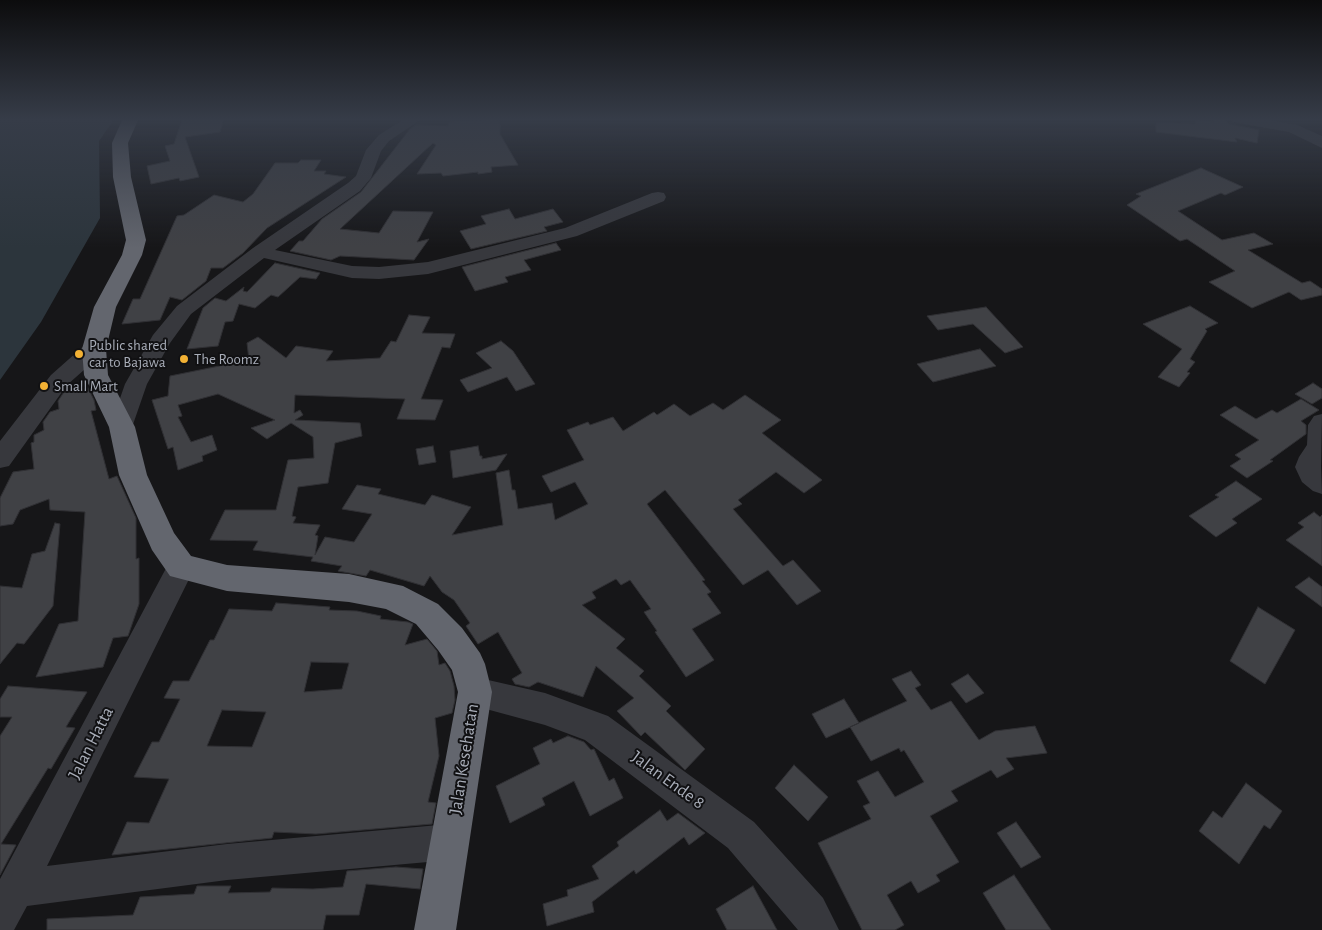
<!DOCTYPE html>
<style>
body{margin:0}
canvas{display:block;background:#161618}
</style>
<canvas width="1322" height="930"></canvas>
<script>
const c = document.querySelector('canvas').getContext('2d');
c.lineJoin = 'round';
function fill(path, color) {
  c.fillStyle = color;
  c.fill(path, 'evenodd');
}
function poly(rows) {
  const path = new Path2D();
  for (const r of rows) {
    path.moveTo(r[0], r[1]);
    for (let i = 2; i < r.length; i += 2) path.lineTo(r[i], r[i + 1]);
  }
  return path;
}
function stroke(path, color, width, dash) {
  c.strokeStyle = color;
  c.lineWidth = width;
  c.lineCap = dash ? 'butt' : 'round';
  c.setLineDash(dash || []);
  c.stroke(path);
}
function label(font, color, halo, rows, align = 'center') {
  c.font = font + ' "Alegreya Sans",sans-serif';
  c.lineWidth = 4;
  c.setLineDash([]);
  c.textBaseline = 'middle';
  c.strokeStyle = halo;
  c.fillStyle = color;
  for (const [text, x, y, turn = 0] of rows) {
    c.save();
    c.translate(x, y);
    c.rotate((+turn || 0) * Math.PI / 180);
    c.textAlign = isNaN(turn) ? turn : align;
    if (halo) c.strokeText(text, 0, 0);
    c.fillText(text, 0, 0);
    c.restore();
  }
}
const water = poly([
 [0,118,115,118,99,141,100,218,41,322,0,380]
]);
const building = poly([
 [191,118,224,118,220,132,185,137,199,177,180,181,179,178,151,184,147,166,170,161,165,146,174,144,182,120,191,118],
 [1213,118,1224,118,1229,124,1259,130,1257,143,1235,138,1237,142,1156,132,1156,122,1195,124,1196,120,1214,122,1213,118],
 [500,119,500,134,518,165,491,167,492,172,478,174,478,172,443,176,441,173,417,174,436,145,433,143,340,229,379,233,393,211,433,212,417,242,429,239,414,260,340,256,331,260,290,251,299,241,303,241,322,219,361,192,410,129,416,125,448,126,449,122,500,119],
 [301,160,321,160,314,171,326,171,324,174,346,177,267,228,243,253,223,268,211,268,206,281,182,300,170,297,160,320,122,324,133,299,140,299,177,216,184,215,214,195,243,202,253,194,275,163,298,163,301,160],
 [1201,168,1243,187,1225,195,1221,193,1178,211,1222,240,1254,233,1273,244,1248,250,1302,283,1310,281,1322,289,1322,295,1301,300,1289,292,1252,308,1209,282,1235,271,1187,239,1180,241,1127,205,1141,196,1136,194,1201,168],
 [509,209,515,219,553,209,563,222,544,227,547,231,471,249,460,231,486,224,481,216,509,209],
 [556,243,561,250,524,260,531,270,505,277,508,282,475,291,462,267,556,243],
 [275,263,320,273,316,279,300,277,278,297,271,295,255,308,239,304,233,321,225,322,218,346,187,349,203,308,215,298,226,301,244,287,243,291,247,292,275,263],
 [1190,306,1218,323,1205,329,1207,331,1190,359,1195,362,1187,372,1190,373,1179,387,1158,377,1182,349,1143,324,1190,306],
 [986,307,1023,347,1005,353,973,324,938,330,927,316,986,307],
 [409,315,430,317,422,333,455,334,450,348,442,347,421,399,443,400,435,420,397,419,405,399,295,395,294,413,300,410,303,415,295,420,360,423,362,436,335,443,328,483,298,487,292,516,296,517,293,523,320,525,315,535,318,536,315,555,325,537,354,542,372,514,342,509,357,485,381,489,378,494,425,505,432,495,471,507,452,535,503,525,496,473,509,470,512,490,515,490,518,509,552,503,555,520,588,504,575,482,551,492,542,476,584,460,567,430,588,422,590,425,613,417,623,431,654,412,657,415,674,404,690,416,713,403,723,410,745,395,781,420,762,433,822,480,804,493,776,472,738,500,742,504,733,509,783,566,793,560,821,591,797,605,768,570,743,585,665,490,647,504,705,580,702,581,711,592,707,594,721,613,692,629,714,660,686,677,655,632,657,631,644,612,651,609,630,580,621,585,616,579,592,592,596,598,582,605,625,639,616,648,644,671,639,676,671,706,666,711,705,749,685,770,645,732,641,736,617,711,634,698,596,666,583,697,538,682,529,687,515,684,512,679,522,673,498,632,478,644,466,626,470,623,454,600,442,592,430,576,424,586,370,570,366,576,338,571,342,566,311,561,313,557,253,550,258,541,210,540,225,510,276,510,288,460,314,458,313,437,291,423,267,439,251,428,275,420,218,394,178,405,182,416,178,417,191,442,212,435,217,450,202,456,203,461,178,470,173,447,168,449,152,400,168,396,170,376,249,360,247,343,258,337,286,358,296,346,333,351,326,361,380,358,391,341,396,342,409,315],
 [501,341,513,351,535,384,516,391,507,377,468,392,460,380,492,368,476,353,501,341],
 [980,349,996,366,933,382,917,364,980,349],
 [1313,383,1322,389,1322,398,1312,404,1295,394,1313,383],
 [68,386,87,386,94,400,96,410,91,411,109,479,117,476,136,518,136,559,139,558,139,604,128,636,113,638,103,667,36,677,59,624,78,621,85,512,50,510,49,499,20,510,13,524,0,526,0,498,13,472,34,469,31,443,34,442,34,435,44,430,43,422,50,412,59,409,58,401,68,386],
 [1301,399,1319,410,1301,421,1306,425,1306,434,1270,460,1273,461,1247,478,1230,466,1241,459,1235,455,1259,440,1220,415,1235,406,1256,419,1272,410,1277,413,1301,399],
 [433,446,436,462,419,465,416,449,433,446],
 [478,446,480,456,482,456,482,459,507,454,496,470,453,478,450,451,478,446],
 [1236,481,1262,499,1232,519,1237,523,1216,537,1189,516,1219,497,1215,495,1236,481],
 [1314,512,1320,517,1322,515,1322,566,1286,540,1304,527,1298,523,1314,512],
 [55,523,60,524,53,606,24,644,17,643,0,664,0,586,22,588,32,554,45,551,55,523],
 [1309,577,1322,587,1322,607,1295,587,1309,577],
 [276,603,330,607,329,610,357,611,381,616,380,619,408,622,413,624,405,645,427,639,437,651,439,665,445,663,450,671,454,686,455,700,452,713,435,718,439,756,428,802,436,803,432,824,316,834,274,832,272,838,112,855,127,822,149,823,169,779,134,777,152,742,159,742,180,699,164,698,173,681,189,681,210,640,214,640,229,609,272,611,276,603],
 [311,662,349,663,342,689,304,692,311,662],
 [222,710,266,712,252,747,207,746,222,710],
 [1258,607,1295,630,1265,684,1230,661,1258,607],
 [911,671,921,685,915,688,931,710,951,701,979,740,995,731,1035,726,1047,753,1006,758,1014,769,997,778,991,770,951,791,958,801,930,816,959,862,936,875,940,881,918,893,911,881,887,895,904,925,895,930,862,930,818,843,871,819,863,806,870,803,857,781,878,771,895,797,924,782,904,750,901,752,899,748,871,761,850,727,907,701,892,679,911,671],
 [968,674,984,693,966,703,951,684,968,674],
 [8,686,87,692,66,727,75,728,51,769,48,768,1,844,16,845,0,875,0,736,12,717,0,717,0,699,8,686],
 [844,699,859,723,826,738,812,714,844,699],
 [568,736,584,742,591,750,594,749,609,781,614,778,623,798,590,816,574,781,542,798,545,805,510,823,496,786,540,764,533,748,551,739,553,743,568,736],
 [794,765,828,797,808,821,775,788,794,765],
 [1246,783,1282,811,1270,829,1264,825,1239,864,1199,831,1213,811,1222,818,1246,783],
 [660,810,667,821,678,813,705,833,689,845,684,837,636,874,634,870,592,902,594,912,547,926,543,904,568,896,567,890,599,879,592,866,619,846,617,842,660,810],
 [1016,822,1041,857,1021,868,997,833,1016,822],
 [396,867,423,869,420,889,366,884,359,915,326,915,323,930,47,930,47,919,133,915,140,897,194,894,197,886,231,886,228,893,270,892,272,888,313,889,343,887,347,871,396,867],
 [1014,875,1051,930,1006,930,983,893,1014,875],
 [753,886,777,930,727,930,716,909,753,886]
]);
const minor = poly([
 [406,118,423,118,389,141,381,151,371,178,360,191,275,250,352,266,379,267,428,262,565,228,652,193,658,192,664,193,666,197,664,201,577,236,428,274,379,279,352,278,264,258,191,314,170,343,147,384,130,433,122,436,114,433,110,427,125,384,153,335,177,306,253,248,348,183,356,176,366,150,379,135,406,118],
 [1226,118,1260,118,1297,125,1322,136,1322,148,1289,132,1233,122,1226,118],
 [94,342,102,344,105,349,102,354,67,385,9,466,0,468,0,441,51,375,86,344,94,342],
 [1322,414,1321,467,1322,494,1313,491,1302,482,1295,467,1299,457,1307,445,1308,425,1314,416,1322,414],
 [181,555,191,559,195,567,47,866,227,844,450,824,463,829,468,842,463,855,450,860,227,880,27,906,14,930,0,930,0,879,171,559,181,555],
 [475,677,545,693,608,716,754,822,823,898,839,930,798,930,728,848,585,740,545,725,464,703,459,692,464,681,475,677]
]);
const highway = poly([
 [123,118,139,118,128,143,131,177,146,240,142,255,116,307,106,349,108,375,135,427,147,475,174,533,191,556,227,565,349,574,403,586,438,604,462,628,480,653,485,664,492,692,456,930,414,930,458,692,452,670,438,650,416,624,386,609,349,602,227,591,170,576,152,550,119,475,109,427,84,375,82,349,94,307,122,255,126,240,113,177,112,143,123,118]
]);
const markers = [
 [79,354,5,"#f2b134"],
 [184,359,5,"#f2b134"],
 [44,386,5,"#f2b134"]
];
const poiNames = [
 ["Public shared",89,345],
 ["car to Bajawa",89,362],
 ["The Roomz",194,359],
 ["Small Mart",54,386]
];
const nearStreetnames = [
 ["Jalan Hatta",91,743,-63],
 ["Jalan Kesehatan",464,759,-81],
 ["Jalan Ende 8",668,780,36]
];
fill(water, '#2c353c');
fill(building, '#404145');
stroke(building, '#303034', 1);
fill(minor, '#37383d');
fill(highway, '#63666e');
const sky = c.createLinearGradient(0, 0, 0, 248);
sky.addColorStop(0, '#0c0c0d');
sky.addColorStop(0.48, '#363c48');
sky.addColorStop(1, '#363c4800');
c.fillStyle = sky;
c.fillRect(0, 0, 1322, 248);
for (const [x, y, r, color] of markers) {
  const dot = new Path2D();
  dot.arc(x, y, r, 0, 2 * Math.PI);
  c.fillStyle = color;
  c.fill(dot);
  stroke(dot, '#111113', 2);
}
label('15px', '#a8adb8', '#111113', poiNames, 'left');
label('18px', '#a8adb8', '#111113', nearStreetnames);
</script>
